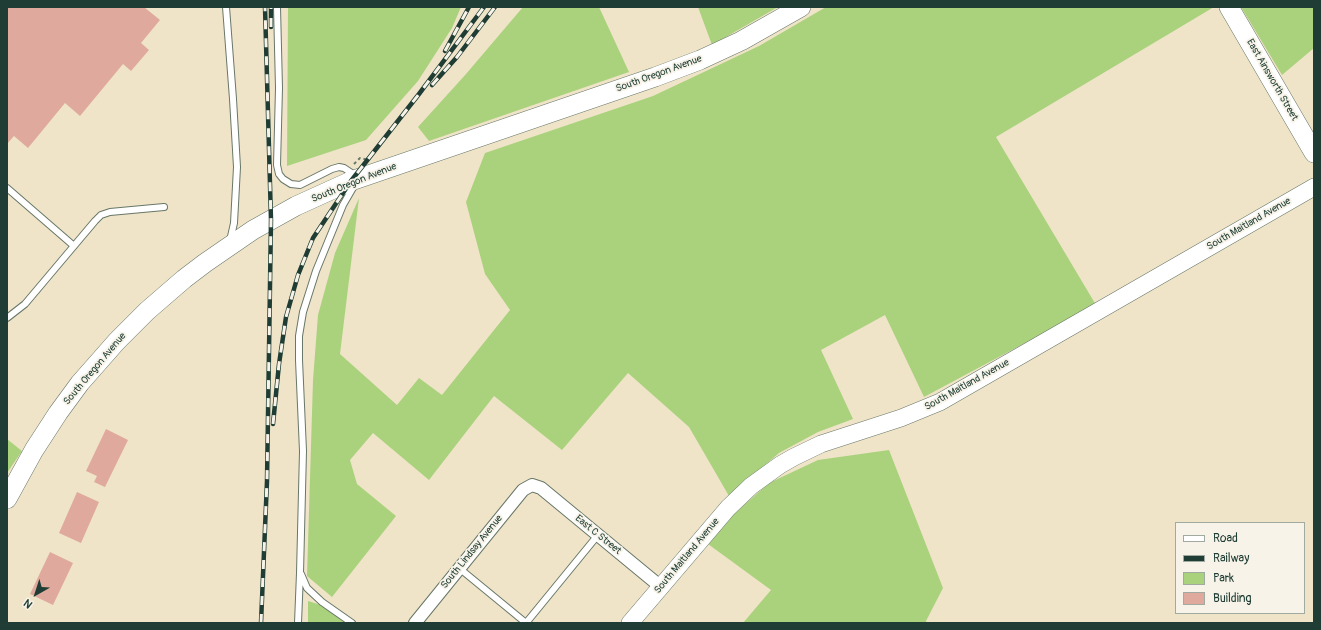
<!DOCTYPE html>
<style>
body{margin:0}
#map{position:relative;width:1321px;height:630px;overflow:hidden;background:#efe4c8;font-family:Pangolin,sans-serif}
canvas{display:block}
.frame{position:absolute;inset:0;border:8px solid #1f3d34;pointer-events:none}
.legend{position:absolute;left:1175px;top:522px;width:130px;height:92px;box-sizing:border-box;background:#f7f3e8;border:1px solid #a1aaa0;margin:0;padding:5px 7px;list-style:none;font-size:12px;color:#1f3d34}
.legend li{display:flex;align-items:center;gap:8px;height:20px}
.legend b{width:20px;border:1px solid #a1aaa0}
.north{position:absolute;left:16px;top:574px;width:40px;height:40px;-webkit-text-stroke:3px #f7f3e8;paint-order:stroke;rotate:219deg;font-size:11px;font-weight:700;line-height:16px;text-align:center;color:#1f3d34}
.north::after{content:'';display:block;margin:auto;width:14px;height:18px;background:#1f3d34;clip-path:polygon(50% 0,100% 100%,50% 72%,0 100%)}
</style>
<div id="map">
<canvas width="1321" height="630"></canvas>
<div class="frame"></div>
<ul class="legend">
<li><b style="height:5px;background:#fff"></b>Road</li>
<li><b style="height:5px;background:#1f3d34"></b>Railway</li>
<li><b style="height:11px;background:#aad27d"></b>Park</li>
<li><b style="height:11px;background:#dfaa9d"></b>Building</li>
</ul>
<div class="north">N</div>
</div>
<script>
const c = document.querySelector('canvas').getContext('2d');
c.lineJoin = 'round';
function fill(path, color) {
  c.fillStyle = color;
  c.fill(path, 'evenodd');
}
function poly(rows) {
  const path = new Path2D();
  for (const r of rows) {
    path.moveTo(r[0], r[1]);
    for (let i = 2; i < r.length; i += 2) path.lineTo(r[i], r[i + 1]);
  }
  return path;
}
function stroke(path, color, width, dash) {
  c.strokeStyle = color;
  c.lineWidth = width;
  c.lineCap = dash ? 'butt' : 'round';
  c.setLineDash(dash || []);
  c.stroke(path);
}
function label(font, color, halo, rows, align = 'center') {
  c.font = font + ' Pangolin,sans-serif';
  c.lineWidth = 3.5;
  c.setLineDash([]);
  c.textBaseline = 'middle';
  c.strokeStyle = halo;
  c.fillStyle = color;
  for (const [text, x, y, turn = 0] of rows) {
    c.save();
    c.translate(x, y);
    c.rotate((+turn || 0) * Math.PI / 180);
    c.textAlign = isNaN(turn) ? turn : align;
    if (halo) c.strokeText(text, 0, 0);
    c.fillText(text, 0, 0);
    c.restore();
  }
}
const green = poly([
 [288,7,461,7,452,28,418,81,366,140,287,166],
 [523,7,599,7,629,72,429,141,418,127,466,74],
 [698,7,778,7,712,45],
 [826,7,1214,7,996,137,1096,305,924,397,885,315,821,350,853,419,818,432,779,453,729,496,689,427,628,373,562,450,494,396,429,480,373,433,350,460,357,484,396,516,332,597,307,576,313,380,318,315,335,253,359,198,340,354,397,405,419,378,442,395,510,310,485,274,466,202,485,153,653,96,759,46],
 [1241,7,1314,7,1314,48,1282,75],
 [7,439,22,451,7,473],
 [889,450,943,588,926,621,927,623,743,623,771,590,708,544,734,514,769,483,818,460],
 [308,601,324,606,345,623,308,623]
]);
const building = poly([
 [7,7,144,7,160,20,141,43,149,50,131,71,123,64,80,116,65,103,28,148,14,136,7,144],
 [106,429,128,440,105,487,94,482,97,476,86,471],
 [77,492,99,502,81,543,59,533],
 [50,552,73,563,53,605,30,594]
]);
const path = poly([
 [354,164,360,158,369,160]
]);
const lane = poly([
 [226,7,233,99,237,167,234,223,230,241],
 [277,7,279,88,277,165,279,174,283,179,291,184,300,185,332,169,339,167,344,168,356,176],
 [7,188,74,246],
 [7,318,25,304,95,221,101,215,110,212,164,207],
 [459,568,526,623],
 [301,574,307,588,322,602,352,623],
 [298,623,300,573,303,451,299,360,299,336,303,312,316,271,343,205,354,186],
 [526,623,598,535]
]);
const street = poly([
 [415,623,523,490,532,485,541,488,661,587]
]);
const secondary = poly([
 [630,623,728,508,751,486,780,465,794,457,821,444,901,418,940,402,1314,187]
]);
const primary = poly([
 [1229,7,1314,153],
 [7,499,34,450,58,413,80,383,117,341,147,311,184,279,205,263,253,230,296,206,351,181,655,77,700,60,741,41,801,7]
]);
const rail = poly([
 [271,27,271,7],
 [445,51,469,7],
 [432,85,457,57,495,7],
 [273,424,279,364,286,317,298,275,313,238,351,181,419,94,484,7],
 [261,623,267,481,271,220,265,7]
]);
const streetNames = [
 ["South Oregon Avenue",659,74,-20],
 ["East Ainsworth Street",1272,80,60],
 ["South Oregon Avenue",354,183,-22],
 ["South Maitland Avenue",1249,224,-30],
 ["South Oregon Avenue",95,369,-50],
 ["South Maitland Avenue",967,385,-29],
 ["East C Street",598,535,39],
 ["South Lindsay Avenue",472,552,-51],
 ["South Maitland Avenue",687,556,-50]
];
fill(green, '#aad27d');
fill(building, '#dfaa9d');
stroke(lane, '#687768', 8);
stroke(street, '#687768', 14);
stroke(secondary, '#687768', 18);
stroke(primary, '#687768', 20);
stroke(path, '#687768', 2, [3, 3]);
stroke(lane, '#fff', 6);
stroke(street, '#fff', 12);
stroke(secondary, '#fff', 17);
stroke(primary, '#fff', 19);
stroke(rail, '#1f3d34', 4.5);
stroke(rail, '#f7f3e8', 3, [9]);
label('10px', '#1f3d34', '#f7f3e8', streetNames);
</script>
